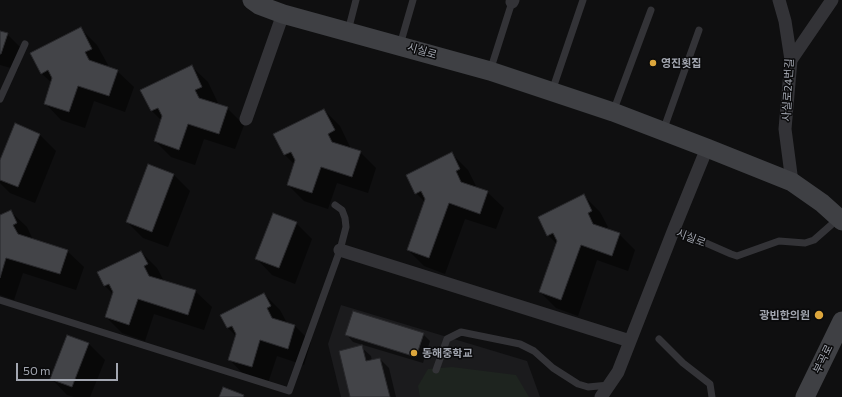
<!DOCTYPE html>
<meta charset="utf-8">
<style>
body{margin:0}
#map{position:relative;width:842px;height:397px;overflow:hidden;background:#0f0f10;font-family:Commissioner,sans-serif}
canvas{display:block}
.scale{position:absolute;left:16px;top:363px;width:102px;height:18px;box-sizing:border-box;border:2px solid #a2a6b0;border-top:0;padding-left:5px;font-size:12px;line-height:14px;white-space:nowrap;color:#a2a6b0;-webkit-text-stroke:3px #0a0a0b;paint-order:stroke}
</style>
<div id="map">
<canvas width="842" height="397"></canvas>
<div class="scale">50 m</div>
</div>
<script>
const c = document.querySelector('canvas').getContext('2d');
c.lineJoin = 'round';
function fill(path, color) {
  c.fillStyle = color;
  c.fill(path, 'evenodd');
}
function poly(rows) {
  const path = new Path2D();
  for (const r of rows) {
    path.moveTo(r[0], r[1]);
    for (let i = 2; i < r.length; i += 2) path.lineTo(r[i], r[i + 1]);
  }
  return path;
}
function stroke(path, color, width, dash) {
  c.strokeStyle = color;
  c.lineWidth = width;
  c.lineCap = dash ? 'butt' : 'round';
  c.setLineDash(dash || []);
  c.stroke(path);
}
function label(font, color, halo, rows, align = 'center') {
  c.font = font + ' Commissioner,"Noto Sans KR",sans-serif';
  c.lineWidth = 3;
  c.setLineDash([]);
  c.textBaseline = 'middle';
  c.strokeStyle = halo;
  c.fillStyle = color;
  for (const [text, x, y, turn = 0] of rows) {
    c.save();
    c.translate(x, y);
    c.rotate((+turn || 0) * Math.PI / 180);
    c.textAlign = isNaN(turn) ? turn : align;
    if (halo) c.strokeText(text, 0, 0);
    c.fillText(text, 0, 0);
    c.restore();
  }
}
const built = poly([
 [341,305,527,361,540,397,341,397,328,344]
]);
const green = poly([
 [452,367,516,375,529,397,420,397,418,386,428,369]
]);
const shadow = poly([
 [81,29,97,45,108,65,105,66,117,71,134,87,125,112,94,101,85,128,61,120,45,103,52,83,41,73],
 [0,32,7,34,23,50,18,70,0,65],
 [191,66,208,82,218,103,215,104,227,108,244,125,235,149,204,139,195,165,171,157,155,141,162,121,152,111,142,91],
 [324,110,340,126,350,147,348,148,360,152,376,168,368,193,337,183,328,209,304,201,288,185,295,165,284,154],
 [15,125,40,135,56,151,35,203,10,193,0,183,0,163],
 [452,154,468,170,476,186,473,187,487,192,504,208,496,229,465,219,445,274,424,266,408,250,425,202,416,193],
 [148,165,174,175,190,191,168,247,143,238,127,222],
 [584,196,600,212,608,227,605,229,619,234,635,250,628,271,597,260,578,316,556,308,540,292,557,244,548,235],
 [10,211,27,227,33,240,67,251,84,267,76,290,23,273,14,300,0,295,0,216],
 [296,223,312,239,295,284,272,275,256,258],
 [141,252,157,268,164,281,195,291,212,307,204,330,154,314,145,341,122,333,106,317,113,294,105,286,98,273],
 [264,294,280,310,287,323,295,326,311,342,304,365,277,356,268,383,245,376,229,359,236,336,228,328,221,315],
 [346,334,423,334,430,341,423,363,353,342],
 [89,344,105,360,90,397,74,397,67,395,51,378],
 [361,347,371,356,372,361,380,359,389,368,396,397,352,397]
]);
const building = poly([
 [81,27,92,49,85,52,89,60,118,70,109,96,78,86,69,112,44,104,52,78,48,70,41,74,30,53,81,27],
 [0,31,8,33,1,54,0,54,0,31],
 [192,65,202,87,195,90,199,98,228,107,219,134,188,124,179,150,154,141,162,116,158,108,151,111,140,90,192,65],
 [324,109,335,130,328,134,332,142,361,151,352,177,321,167,312,193,287,185,295,160,291,152,284,155,273,134,324,109],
 [15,123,40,134,18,187,0,180,0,160,15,123],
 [452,152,460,169,456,171,461,182,488,191,480,214,449,203,429,258,407,250,425,199,421,191,415,194,406,175,452,152],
 [148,164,174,174,152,232,126,222,148,164],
 [584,194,592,211,588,213,593,224,620,233,612,256,581,245,561,300,539,292,557,241,553,233,547,236,538,217,584,194],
 [11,210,17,223,13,225,18,234,68,250,60,274,6,258,0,278,0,215,11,210],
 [273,213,297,222,279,268,255,259,273,213],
 [141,251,148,264,144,266,149,276,196,290,188,315,138,299,129,325,105,317,113,292,109,284,104,286,97,272,141,251],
 [264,293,271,306,267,308,272,318,295,325,288,349,260,340,252,367,228,360,236,334,232,326,227,328,220,315,264,293],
 [353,311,424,333,416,357,345,335,353,311],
 [67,335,89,343,72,387,50,379,67,335],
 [362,345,366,361,380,358,390,397,350,397,339,351,362,345],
 [223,387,244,395,243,397,219,397,223,387]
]);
const lane = poly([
 [348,31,356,0],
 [400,45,413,0],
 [490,71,512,2,511,1],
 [552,91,583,0],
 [0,99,25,44],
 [613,112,651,10],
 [663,131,699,30],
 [674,229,731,254,737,256,779,241,805,243,814,240,839,218],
 [0,300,289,391,340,250,346,227,345,218,342,210,335,205],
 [659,339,683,363,710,384,712,397],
 [436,370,447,339,461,332,520,344,534,351,553,368,578,384,588,387,609,385]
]);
const street = poly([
 [779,0,785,21,791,60,785,129,792,182],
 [512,2,513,0],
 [791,60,832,0],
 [246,119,283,14],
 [340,250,630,341],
 [601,397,618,372,674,229,707,148]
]);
const secondary = poly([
 [252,0,259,5,283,14,490,71,613,112,707,148,792,182,822,203,842,221],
 [805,397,842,321]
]);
const markers = [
 [653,63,4,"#dca63c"],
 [819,315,5,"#dca63c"],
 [414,353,4,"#dca63c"]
];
const streetNames = [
 ["시실로",422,51,16],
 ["사실로24번길",788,90,-87],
 ["시실로",691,238,21],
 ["부곡로",823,359,-64]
];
const poiNames = [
 ["영진횟집",661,63],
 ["광빈한의원",810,315,"right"],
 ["동해중학교",422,353]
];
fill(built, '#1b1b1d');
fill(green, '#1e241f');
fill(shadow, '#0007');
fill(building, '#434448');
stroke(building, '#29292c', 1);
stroke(lane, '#333337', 7);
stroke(street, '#333337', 13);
stroke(secondary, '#3f4044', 19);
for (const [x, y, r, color] of markers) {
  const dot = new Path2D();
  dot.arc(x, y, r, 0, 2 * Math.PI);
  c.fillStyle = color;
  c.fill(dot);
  stroke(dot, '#0a0a0b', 1.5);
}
label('11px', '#a2a6b0', '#0a0a0b', streetNames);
label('bold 11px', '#a2a6b0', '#0a0a0b', poiNames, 'left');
</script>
